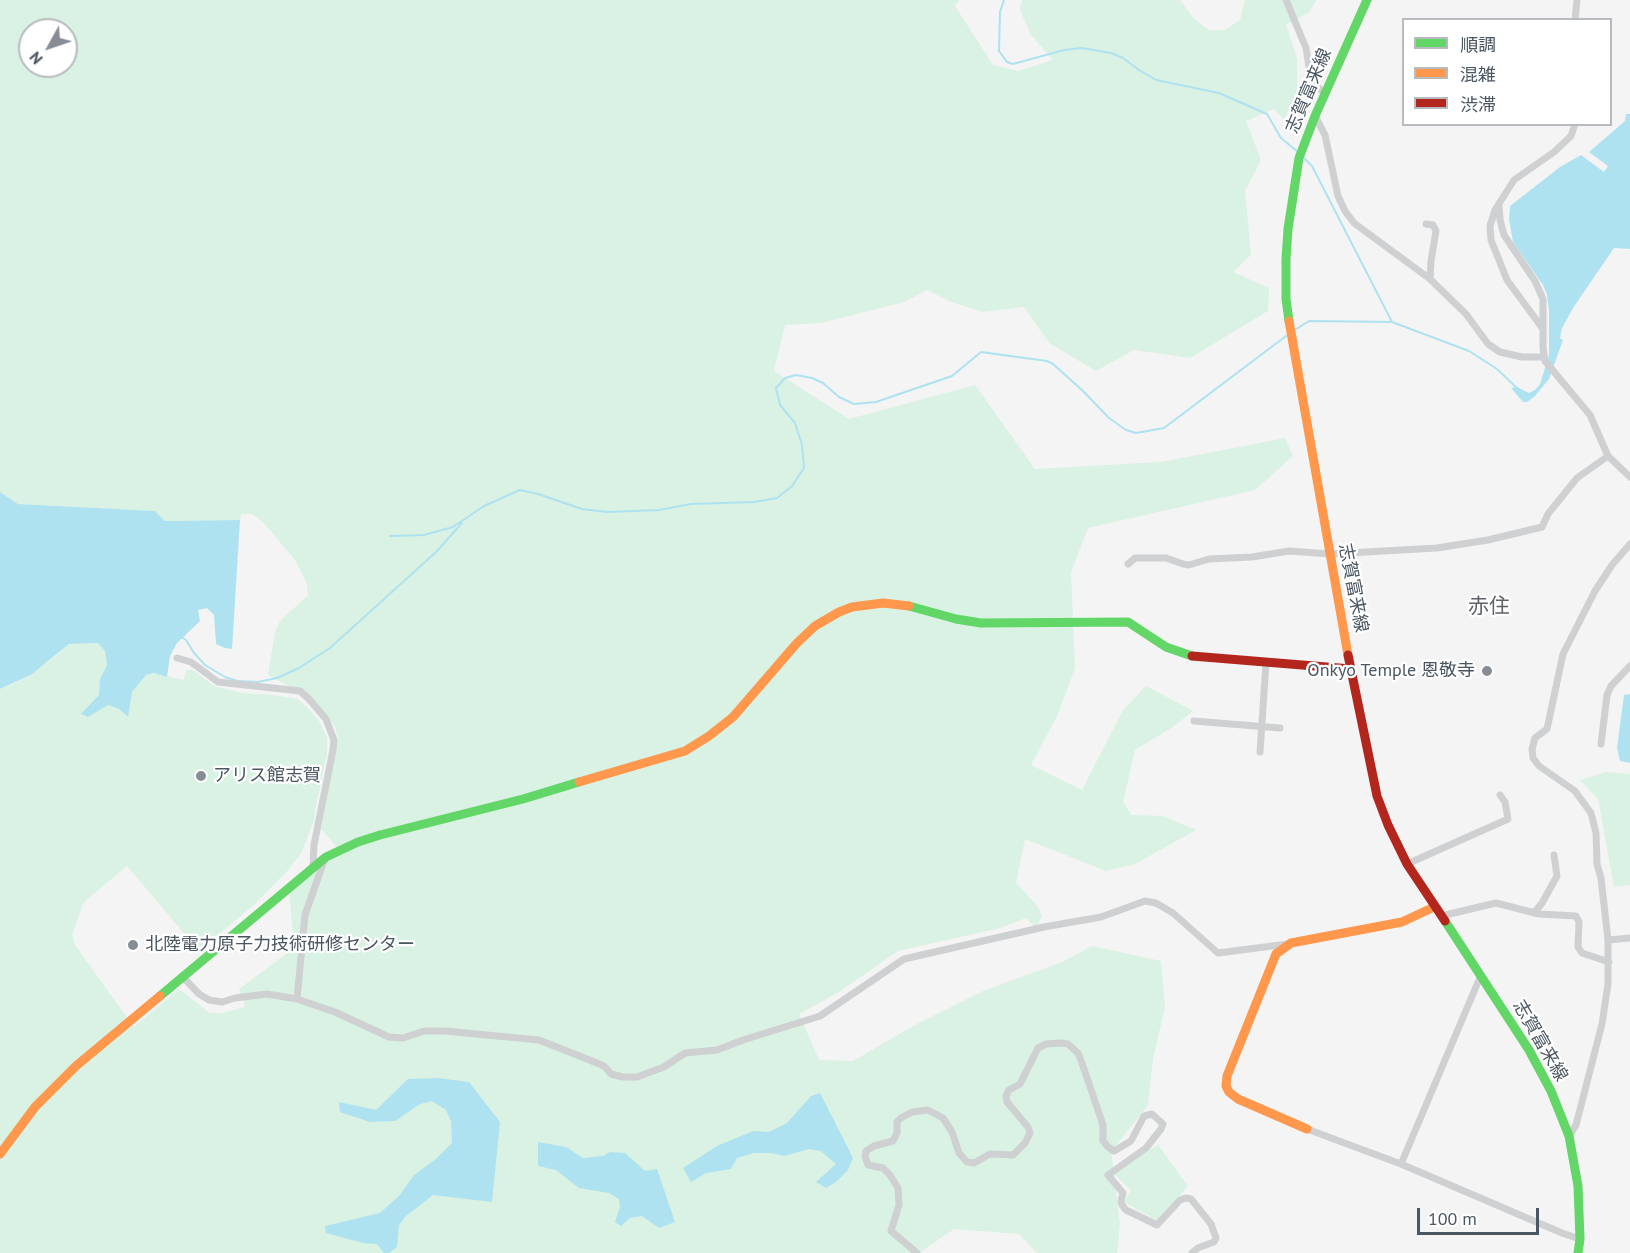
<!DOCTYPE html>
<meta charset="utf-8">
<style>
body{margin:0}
#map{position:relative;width:1630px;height:1253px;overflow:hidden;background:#f4f4f4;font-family:"PT Sans","Noto Sans JP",sans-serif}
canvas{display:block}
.legend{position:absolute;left:1402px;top:18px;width:210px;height:108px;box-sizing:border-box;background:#fff;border:2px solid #b7bbc0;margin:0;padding:8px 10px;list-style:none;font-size:18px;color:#4a5661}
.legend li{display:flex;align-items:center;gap:12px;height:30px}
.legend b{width:30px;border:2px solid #b7bbc0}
.north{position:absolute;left:18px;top:18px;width:60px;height:60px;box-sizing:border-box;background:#fff;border:2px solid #b7bbc0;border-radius:50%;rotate:230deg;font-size:16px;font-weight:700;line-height:24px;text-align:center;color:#4a5661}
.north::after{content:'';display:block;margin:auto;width:21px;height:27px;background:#868d94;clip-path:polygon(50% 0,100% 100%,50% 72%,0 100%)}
.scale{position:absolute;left:1417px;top:1208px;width:122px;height:27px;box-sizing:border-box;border:3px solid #4a5661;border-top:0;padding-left:8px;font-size:18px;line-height:21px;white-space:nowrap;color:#4a5661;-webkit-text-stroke:4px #fff;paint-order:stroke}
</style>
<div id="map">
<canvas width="1630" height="1253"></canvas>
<ul class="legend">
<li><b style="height:8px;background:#63d668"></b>順調</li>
<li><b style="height:8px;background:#ff974d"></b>混雑</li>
<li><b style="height:8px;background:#b3261e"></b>渋滞</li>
</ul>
<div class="north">N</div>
<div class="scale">100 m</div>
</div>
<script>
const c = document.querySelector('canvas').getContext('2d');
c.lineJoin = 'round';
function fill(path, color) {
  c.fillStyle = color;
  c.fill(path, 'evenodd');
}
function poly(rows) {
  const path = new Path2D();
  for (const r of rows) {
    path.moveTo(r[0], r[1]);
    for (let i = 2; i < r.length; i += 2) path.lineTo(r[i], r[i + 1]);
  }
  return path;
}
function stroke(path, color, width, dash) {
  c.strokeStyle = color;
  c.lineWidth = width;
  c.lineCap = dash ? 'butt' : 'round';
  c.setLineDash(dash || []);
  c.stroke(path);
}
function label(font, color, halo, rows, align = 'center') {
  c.font = font + ' "PT Sans","Noto Sans JP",sans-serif';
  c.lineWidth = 4.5;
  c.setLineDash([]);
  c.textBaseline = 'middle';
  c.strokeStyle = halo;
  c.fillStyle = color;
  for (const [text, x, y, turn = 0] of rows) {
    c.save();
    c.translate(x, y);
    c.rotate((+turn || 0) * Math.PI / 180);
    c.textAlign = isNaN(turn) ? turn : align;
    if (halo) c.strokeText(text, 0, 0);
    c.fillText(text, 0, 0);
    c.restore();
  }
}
const green = poly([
 [0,0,959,0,955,6,993,65,1018,71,1053,60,1031,35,1020,10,1022,0,1180,0,1193,18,1209,30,1225,30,1240,20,1245,0,1316,0,1310,12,1286,24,1297,59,1297,95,1284,120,1274,109,1246,121,1261,160,1245,191,1251,255,1233,272,1269,288,1268,311,1190,358,1134,350,1096,371,1049,343,1024,307,983,312,951,302,927,290,904,302,821,323,785,325,774,371,849,419,975,385,1035,469,1161,462,1285,438,1293,456,1255,490,1088,528,1071,572,1075,668,1057,716,1031,765,1082,790,1123,710,1146,686,1193,711,1173,727,1135,750,1123,802,1131,815,1163,816,1196,830,1135,864,1106,871,1025,839,1016,883,1037,905,1042,916,1036,928,1026,918,1000,928,898,951,839,992,799,1014,819,1060,853,1061,913,1026,983,991,1062,962,1092,946,1161,961,1165,1007,1153,1058,1148,1105,1111,1152,1114,1171,1158,1145,1188,1186,1157,1221,1124,1202,1131,1190,1114,1174,1120,1224,1117,1253,1037,1253,1019,1234,954,1229,919,1253,0,1253,0,689,15,683,48,662,69,644,99,643,105,651,107,665,100,679,99,709,108,705,119,709,127,717,132,692,146,675,154,673,183,680,187,670,193,670,214,686,243,693,273,695,298,699,309,709,319,721,327,737,327,755,317,800,314,820,302,852,289,869,254,905,199,951,127,866,84,902,72,934,75,945,134,1027,179,989,210,1013,222,1013,245,1007,239,989,294,948,289,888,336,856,338,849,321,829,338,739,335,727,311,698,268,675,275,632,280,621,308,595,307,584,295,560,263,522,252,514,241,514,240,520,165,521,154,511,18,504,0,492],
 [30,30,66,30,66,66,30,66],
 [1607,772,1630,774,1630,885,1614,887,1598,799,1580,780]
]);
const water = poly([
 [1626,114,1630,114,1630,249,1614,248,1573,308,1562,328,1560,338,1563,340,1549,379,1535,396,1527,402,1523,402,1511,388,1517,387,1529,393,1535,390,1540,384,1549,355,1549,310,1547,295,1543,285,1513,242,1509,219,1510,206,1560,167,1581,155,1604,172,1608,166,1589,152,1625,121],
 [0,492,18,504,155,511,165,521,240,520,232,649,225,648,216,644,214,615,207,608,198,610,200,621,177,643,170,656,167,677,154,673,146,675,132,692,128,717,119,709,108,705,88,717,81,714,99,695,100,679,107,665,105,651,98,643,69,644,32,674,0,689],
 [1630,694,1630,763,1620,761,1617,748,1624,695],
 [438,1078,469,1082,500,1122,492,1202,433,1195,406,1216,399,1225,397,1247,389,1253,384,1253,377,1244,363,1243,326,1233,325,1226,380,1213,399,1196,414,1175,436,1159,452,1143,451,1121,446,1110,432,1101,420,1104,395,1121,370,1122,340,1112,339,1102,376,1110,408,1079],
 [820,1093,853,1158,848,1170,836,1182,826,1188,816,1182,836,1164,821,1151,809,1149,784,1156,771,1153,754,1153,737,1158,731,1169,706,1173,691,1182,683,1168,717,1146,753,1131,769,1132,787,1123,811,1096],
 [538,1142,566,1147,583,1158,603,1156,610,1152,625,1153,645,1171,657,1169,675,1222,659,1228,642,1216,630,1218,621,1226,615,1222,620,1207,619,1199,609,1193,579,1188,556,1170,538,1166]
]);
const stream = poly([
 [1004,0,1000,12,999,51,1007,62,1013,64,1064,50,1082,48,1111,53,1123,58,1139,70,1156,80,1219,93,1267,114,1281,138,1298,152],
 [1302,156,1312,166,1392,322],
 [1293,331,1309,321,1392,322,1469,351,1497,369,1518,389],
 [390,536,424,535,453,527,484,506,520,490,538,494,582,509,607,512,659,510,691,504,754,502,777,498,792,486,804,468,802,445,795,423,780,405,776,388,785,378,796,375,812,378,823,383,839,397,854,404,876,402,952,376,981,352,1047,361,1053,364,1083,391,1109,418,1126,430,1136,433,1164,428,1286,336],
 [181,637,186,640,194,653,205,665,225,677,237,681,258,682,277,678,299,668,330,648,436,552,462,523]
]);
const street = poly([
 [1286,0,1306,48,1311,80,1325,94],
 [1575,20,1577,0],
 [1315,116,1325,135,1338,196,1345,211,1354,223,1430,279,1466,314,1488,344,1500,352,1522,357,1543,357],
 [1499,205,1500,220,1504,235,1535,281,1543,299,1543,348,1545,361,1590,415,1608,456,1630,477],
 [1426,224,1433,225,1436,231,1431,261,1430,279],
 [1543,329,1507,280,1491,240,1490,226,1495,210,1514,180,1554,152,1571,136,1575,124],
 [1128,564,1135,558,1166,558,1183,564,1189,565,1209,559,1252,557,1289,551,1330,554,1437,548,1488,540,1542,527,1548,514,1577,478,1608,456],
 [177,658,191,662,218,682,300,691,308,698,326,719,334,740,333,750,314,845,313,866],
 [1194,721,1280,728],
 [1601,744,1607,695,1611,686,1630,666],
 [1260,752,1266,663],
 [1407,864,1508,819,1505,802,1500,795],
 [1534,913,1542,903,1557,876,1554,855],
 [1441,916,1496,903,1539,914,1576,916,1579,922,1578,947,1582,953,1609,962],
 [1608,940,1630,938],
 [182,976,199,994,209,1000,222,1002,235,998,267,994,297,999,335,1012,389,1037,403,1038,424,1031,445,1031,539,1040,587,1059,604,1066,611,1074,623,1077,637,1077,664,1067,685,1053,717,1050,743,1040,820,1016,904,959,1044,927,1101,917,1145,901,1156,903,1173,913,1218,953,1288,944],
 [297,999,305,915,325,858],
 [1307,1129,1401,1164,1562,1233,1580,1239],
 [1569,1136,1576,1125,1602,1024,1608,984,1608,940,1601,878,1597,864,1596,833,1591,813,1575,791,1539,766,1533,758,1532,749,1535,738,1547,729,1563,654,1595,591,1612,565,1630,544],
 [1401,1164,1481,975],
 [917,1253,891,1231,899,1205,898,1188,890,1175,883,1168,868,1165,865,1156,866,1151,874,1146,893,1141,897,1133,897,1122,901,1118,912,1112,928,1110,943,1118,952,1132,959,1153,967,1162,974,1163,990,1154,1013,1155,1025,1143,1030,1133,1028,1127,1007,1102,1006,1096,1009,1090,1020,1084,1038,1048,1046,1044,1060,1043,1068,1044,1078,1053,1082,1063,1103,1125,1103,1141,1108,1147,1114,1151,1131,1141,1144,1116,1152,1114,1163,1124,1161,1129,1146,1148,1108,1175,1123,1193,1121,1201,1122,1205,1126,1210,1157,1225,1180,1200,1186,1198,1191,1199,1211,1224,1216,1238,1214,1242,1198,1248,1192,1253]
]);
const fast = poly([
 [1289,321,1286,299,1286,259,1288,229,1299,158,1315,116,1367,0],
 [909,606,956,619,981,623,1128,622,1166,647,1192,656],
 [1445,921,1529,1050,1551,1091,1569,1136,1578,1186,1580,1239,1578,1253],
 [160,996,326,857,358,842,380,835,523,799,579,782]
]);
const slow = poly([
 [1289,321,1348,655],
 [579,782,685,751,709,736,733,717,797,643,815,626,839,612,852,607,883,603,909,606],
 [1307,1129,1238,1099,1229,1092,1226,1086,1227,1076,1276,954,1291,943,1402,922,1434,907],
 [0,1154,35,1107,76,1066,160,996]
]);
const jam = poly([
 [1348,655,1377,796,1388,825,1407,864,1445,921],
 [1192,656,1351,669]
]);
const markers = [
 [1487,671,6,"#868d94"],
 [201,776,6,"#868d94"],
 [133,945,6,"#868d94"]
];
const streetNames = [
 ["志賀富来線",1309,91,-67],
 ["志賀富来線",1353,588,79],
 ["志賀富来線",1540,1041,60]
];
const poiNames = [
 ["Onkyo Temple 恩敬寺",1475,671,"right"],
 ["アリス館志賀",213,776],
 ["北陸電力原子力技術研修センター",145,945]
];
const quarterNames = [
 ["赤住",1489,607]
];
fill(green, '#d9f2e3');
fill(water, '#aee2f0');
stroke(stream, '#aee2f0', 2);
stroke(street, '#ced0d2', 7);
stroke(fast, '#63d668', 9);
stroke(slow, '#ff974d', 9);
stroke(jam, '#b3261e', 9);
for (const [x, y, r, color] of markers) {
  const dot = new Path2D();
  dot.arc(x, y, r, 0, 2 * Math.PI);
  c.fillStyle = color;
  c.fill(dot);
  stroke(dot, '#fff', 2);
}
label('18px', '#4a5661', '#fff', streetNames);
label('18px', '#4a5661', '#fff', poiNames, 'left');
label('21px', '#5f6368', '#fff', quarterNames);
</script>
